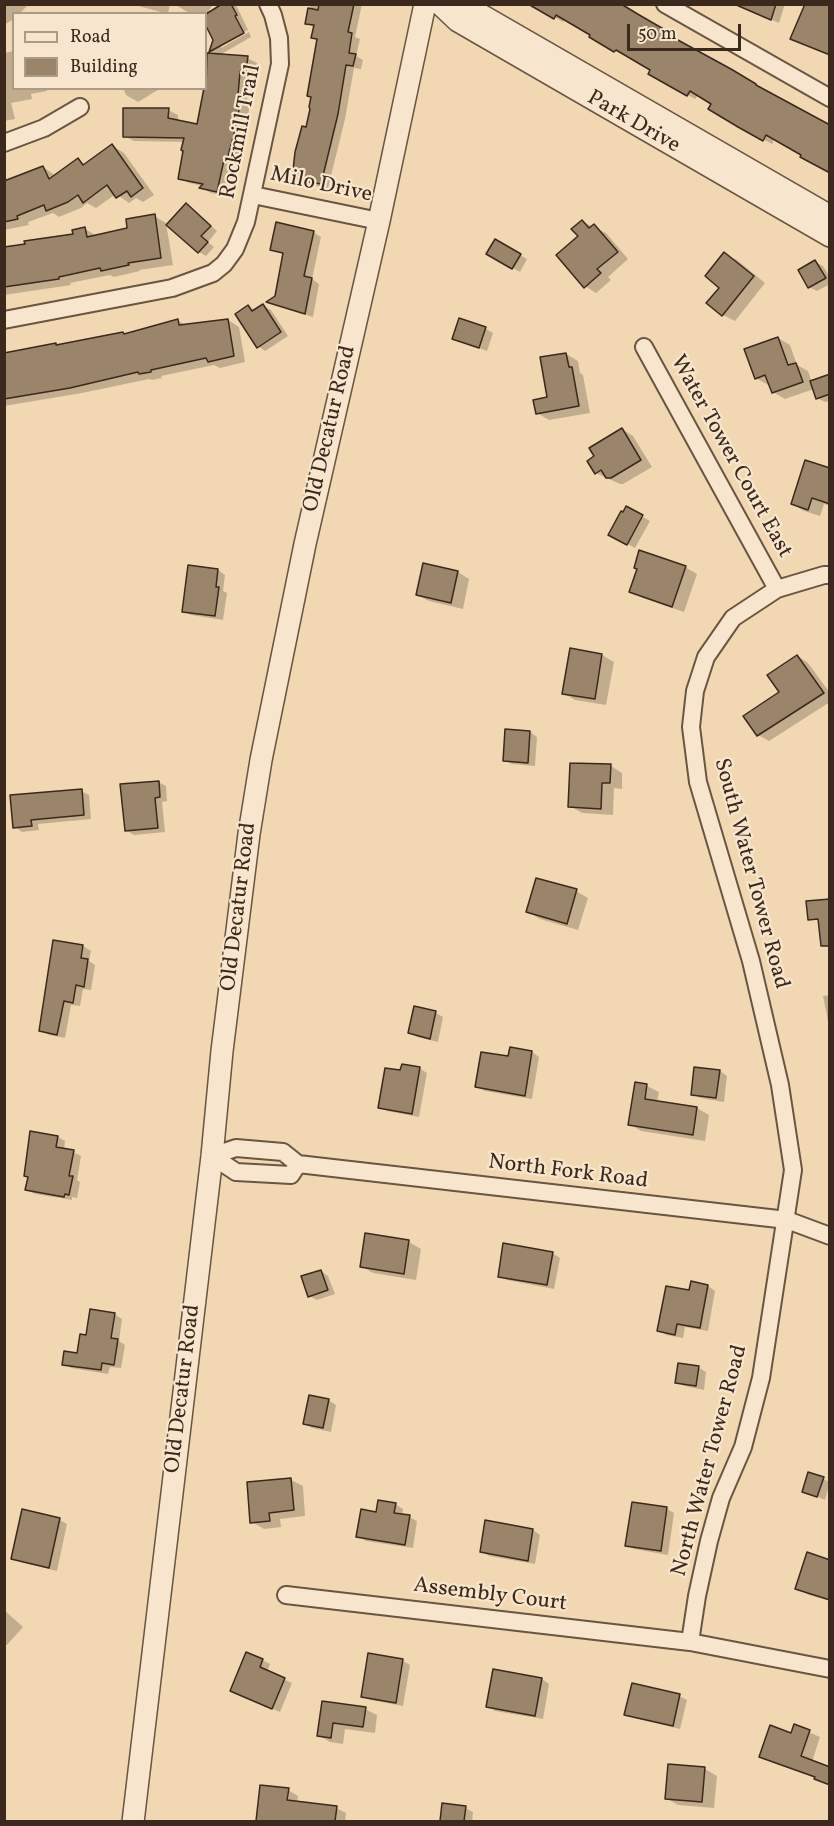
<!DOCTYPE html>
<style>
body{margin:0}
#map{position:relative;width:834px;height:1826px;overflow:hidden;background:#f2d8b2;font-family:Vollkorn,serif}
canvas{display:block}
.frame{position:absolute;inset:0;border:6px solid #3a291c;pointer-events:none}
.legend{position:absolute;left:12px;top:12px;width:195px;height:78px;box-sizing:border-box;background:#f7e6cd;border:2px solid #ab9a86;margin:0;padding:8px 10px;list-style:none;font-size:18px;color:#3a291c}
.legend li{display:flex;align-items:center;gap:12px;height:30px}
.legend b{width:30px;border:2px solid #ab9a86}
.scale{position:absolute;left:627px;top:24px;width:114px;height:27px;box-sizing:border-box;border:3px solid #3a291c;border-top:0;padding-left:8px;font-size:18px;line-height:21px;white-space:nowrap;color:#3a291c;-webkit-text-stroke:4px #f7e6cd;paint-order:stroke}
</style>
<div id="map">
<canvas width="834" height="1826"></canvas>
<div class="frame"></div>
<ul class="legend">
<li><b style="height:8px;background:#f7e6cd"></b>Road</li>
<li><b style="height:16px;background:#9a846a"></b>Building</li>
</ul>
<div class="scale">50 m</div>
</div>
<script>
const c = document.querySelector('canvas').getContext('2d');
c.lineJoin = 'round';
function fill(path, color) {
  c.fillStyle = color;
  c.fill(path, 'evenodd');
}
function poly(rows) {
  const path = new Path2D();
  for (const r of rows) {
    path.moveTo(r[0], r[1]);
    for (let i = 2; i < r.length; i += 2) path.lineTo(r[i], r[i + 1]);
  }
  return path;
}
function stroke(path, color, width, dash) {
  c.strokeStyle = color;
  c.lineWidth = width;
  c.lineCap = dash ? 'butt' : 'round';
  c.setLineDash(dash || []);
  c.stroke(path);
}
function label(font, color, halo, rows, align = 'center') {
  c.font = font + ' Vollkorn,serif';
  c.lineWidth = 4.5;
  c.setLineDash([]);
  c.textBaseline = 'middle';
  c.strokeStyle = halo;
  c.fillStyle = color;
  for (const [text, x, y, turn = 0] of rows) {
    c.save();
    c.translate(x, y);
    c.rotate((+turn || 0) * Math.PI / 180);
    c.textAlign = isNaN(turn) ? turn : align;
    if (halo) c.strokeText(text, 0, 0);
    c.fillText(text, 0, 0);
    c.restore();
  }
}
const shadow = poly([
 [4,4,29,4,19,14,14,14,14,19,4,25],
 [131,4,170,4,168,14],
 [174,4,213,4,207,14,226,4,233,4,237,7,248,30,221,44,221,48,249,32,251,37,218,56,247,58,257,63,256,77,249,76,247,101,250,103,246,129,237,165,234,164,226,196,211,193,202,188,203,186,189,183,179,178,185,142,134,141,124,136,168,110,178,115,178,122,198,126,207,79,217,56,211,52,215,40,206,23,206,14,191,14],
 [311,4,362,4,355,37,360,39,356,56,363,60,361,69,354,68,345,119,328,188,301,183,294,178,307,129,312,98,308,96,318,40,313,37,315,28,306,23],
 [532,4,618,4,674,36,673,38,803,154,775,138,772,144,738,125,713,103,698,95,695,99,650,73,652,69,624,53,623,55,615,50,593,34,565,19,563,22],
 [734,4,785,4,779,23],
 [14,51,14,88,46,88,47,91,31,94,32,99,11,103,15,119,4,121,4,53],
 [123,88,161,88,138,102,126,95],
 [113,146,124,153,154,195,143,202,136,198,129,203,116,194,96,208,87,203,81,208,59,217,53,213,28,222,29,225,4,230,4,178,11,180,43,167,56,176,78,160,86,165],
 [186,205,194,210,217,231,208,242,214,247,206,256,199,252],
 [154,216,166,223,173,265,139,270,140,271,114,277,110,275,70,283,71,285,4,295,4,248,75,235,85,229,97,236,129,229],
 [583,222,606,233,628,259,608,277,611,280,596,293,585,286,580,237],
 [313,232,321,237,312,279,319,284,313,317,276,305,269,302,276,297,285,255,272,250],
 [496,241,527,259,520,272,488,254],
 [725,254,737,260,765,283,735,321,723,315,721,287],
 [815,262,823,266,830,277,830,284,817,291,809,287],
 [263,306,271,310,288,336,265,351,258,346,248,307,254,311],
 [228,320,239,327,245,362,220,368,214,365,161,376,162,378,152,380,149,379,82,393,4,406,4,358,125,335,178,321,186,325],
 [460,320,486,329,493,333,487,351,462,342,454,338],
 [778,338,790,345,797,365,808,371,812,382,830,376,830,401,825,402,817,398,814,389,785,399,773,392,770,384,768,385,756,378],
 [566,354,578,361,580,373,583,375,590,413,549,420,537,413,549,398],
 [622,429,633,436,652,467,623,484,620,484,596,473],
 [830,470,830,506,824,504,820,516,804,511,793,504],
 [627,508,650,521,635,548,610,534],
 [685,567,697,574,684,612,643,598,631,591],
 [218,570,225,575,223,591,227,593,223,620,191,615,183,611],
 [458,572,469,579,463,609,429,601,417,595],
 [602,655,614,662,606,705,575,700,563,693],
 [798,656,808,663,830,693,830,702,769,741,758,735],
 [530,732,537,737,535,766,512,764,504,760],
 [611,766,622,773,622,789,614,788,613,815,582,813,570,806],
 [158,782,166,786,167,801,162,802,165,832,134,835,126,830],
 [81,791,89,795,91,819,38,824,39,830,22,832,15,827],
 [576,891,588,898,578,930,540,919,528,912],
 [54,942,83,946,91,951,89,961,95,965,91,990,83,989,80,1006,71,1005,65,1038,49,1035,41,1030],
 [830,995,830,1031,823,996],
 [415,1008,436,1013,443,1017,438,1042,417,1037,409,1033],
 [532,1052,539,1057,532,1099,485,1091,477,1087],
 [419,1068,427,1073,419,1117,387,1111,380,1107],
 [720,1071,727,1076,724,1102,700,1098,693,1094],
 [636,1084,647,1086,659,1092,657,1102,697,1108,709,1115,705,1141,641,1131,630,1124],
 [58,1137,65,1141,64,1150,73,1152,81,1156,77,1180,80,1182,77,1198,72,1197,72,1200,35,1194,27,1190],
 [366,1235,409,1242,421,1249,416,1280,373,1273,361,1266],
 [552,1253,560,1258,554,1289,507,1280,499,1276],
 [321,1271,328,1276,335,1294,317,1300,309,1296],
 [708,1286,715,1291,708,1331,685,1327,683,1338,666,1335,659,1330,690,1292],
 [114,1314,122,1319,119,1341,125,1345,121,1368,110,1367,108,1374,71,1368,64,1364,78,1355,87,1337],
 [680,1365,699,1368,706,1372,704,1390,684,1386,677,1382],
 [328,1400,336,1405,331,1432,312,1428,305,1424],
 [823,1479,830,1482,825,1500,804,1491],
 [291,1480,303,1486,305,1516,280,1519,281,1527,264,1529,252,1522],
 [395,1504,403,1509,402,1516,409,1517,417,1521,413,1548,366,1541,358,1536,377,1514],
 [633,1504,667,1509,674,1513,668,1555,634,1549,627,1545],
 [60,1520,67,1524,57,1571,20,1562,12,1558],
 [533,1530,540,1535,535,1564,489,1556,481,1551],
 [830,1561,830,1601,809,1595,797,1588],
 [4,1610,23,1627,7,1645,4,1644],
 [262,1660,270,1664,267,1672,292,1683,280,1712,239,1695],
 [403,1661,410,1665,403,1706,370,1700,362,1696],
 [542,1679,549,1684,543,1719,495,1711,488,1706],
 [679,1696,687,1700,680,1729,634,1718,626,1714],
 [323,1702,365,1709,377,1715,375,1733,345,1729,343,1744,330,1742,318,1735],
 [795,1726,820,1737,812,1762,825,1784,816,1778,771,1762,761,1756,792,1735],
 [705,1769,717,1776,714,1808,678,1805,666,1798],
 [262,1786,288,1790,298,1796,297,1803,336,1808,346,1813,345,1822,257,1822],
 [443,1805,465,1808,473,1812,472,1822,441,1822]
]);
const building = poly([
 [222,4,231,4,237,15,235,16,244,33,209,52,213,40,206,26,206,14,222,4],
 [319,4,354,4,348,32,352,33,349,53,356,54,353,66,346,65,338,114,321,184,292,179,295,152,302,126,306,127,310,109,309,107,311,97,307,96,317,39,311,38,314,25,305,24,308,8,318,10,319,4],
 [528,4,621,4,641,16,667,31,665,33,731,69,756,84,756,85,830,125,830,173,800,157,801,155,766,135,763,141,738,127,708,109,711,104,690,91,687,96,648,74,650,70,616,50,614,52,589,37,590,35,556,15,554,19,528,4],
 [734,4,776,4,771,20,734,4],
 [805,4,830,4,830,55,790,39,805,4],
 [207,53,248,56,246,72,240,72,238,95,241,96,237,123,227,160,224,160,217,192,199,188,203,184,178,179,183,151,181,150,184,138,123,137,123,108,169,108,168,118,197,124,204,88,206,88,207,53],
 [112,144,143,188,131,197,127,191,116,198,107,185,83,203,78,195,68,202,46,211,44,205,17,216,18,219,4,222,4,181,43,166,49,179,78,158,83,165,112,144],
 [186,203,211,226,201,236,208,242,198,253,166,225,186,203],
 [155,214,161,258,128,263,129,265,101,271,100,268,59,277,59,279,4,287,4,247,25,244,24,241,73,234,72,230,85,227,87,237,127,228,126,219,155,214],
 [582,220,589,228,594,224,618,252,597,269,601,273,584,288,556,255,578,236,571,229,582,220],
 [276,222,314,231,304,276,312,278,305,314,266,302,275,296,283,253,270,250,276,222],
 [495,239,521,254,512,269,486,254,495,239],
 [724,252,754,276,722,316,706,303,719,288,705,276,724,252],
 [815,260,826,278,808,288,798,270,815,260],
 [263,304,281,332,257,348,235,314,248,305,252,311,263,304],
 [459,318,486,327,479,348,452,339,459,318],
 [178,319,179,325,228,319,234,356,208,362,206,358,151,370,151,372,139,374,138,372,70,388,4,399,4,353,56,343,56,345,123,332,124,334,178,319],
 [778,337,788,365,796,363,803,382,772,393,765,375,755,379,744,349,778,337],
 [566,353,569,367,572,367,579,406,536,414,533,400,547,397,540,357,566,353],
 [830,374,830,394,816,399,810,381,830,374],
 [622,428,641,460,611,478,606,478,601,470,595,474,587,461,594,456,589,448,622,428],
 [805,460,830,468,830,504,812,498,808,510,791,504,805,460],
 [626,506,643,515,627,545,608,535,621,511,623,512,626,506],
 [639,550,686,566,672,607,629,592,637,569,634,568,639,550],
 [423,563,458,571,451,603,416,595,423,563],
 [188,565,218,569,216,587,219,587,215,616,182,612,188,565],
 [570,648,602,654,595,699,562,694,570,648],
 [797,655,824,693,757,736,743,716,779,692,767,675,797,655],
 [505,729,530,731,528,763,503,761,505,729],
 [570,763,611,764,610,783,602,783,601,809,568,807,570,763],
 [159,781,160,797,155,798,158,828,125,831,120,784,159,781],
 [82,789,84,815,31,820,32,826,13,828,10,795,82,789],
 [536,878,577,889,567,924,526,912,536,878],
 [830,899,830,946,821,946,818,919,808,920,806,901,830,899],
 [53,940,83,945,81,958,88,959,84,987,76,985,73,1003,64,1001,57,1035,39,1031,53,940],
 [414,1006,436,1011,430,1039,408,1033,414,1006],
 [510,1047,532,1051,525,1096,475,1087,481,1052,508,1056,510,1047],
 [402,1064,420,1067,412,1114,378,1108,385,1068,400,1070,402,1064],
 [694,1067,720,1070,716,1098,691,1095,694,1067],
 [635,1082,647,1084,645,1099,697,1107,693,1135,628,1125,635,1082],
 [30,1131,58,1136,56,1147,74,1150,69,1176,73,1176,69,1195,65,1194,64,1197,25,1190,28,1177,24,1176,30,1131],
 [365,1233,409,1240,404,1274,360,1267,365,1233],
 [503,1243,553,1252,547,1285,498,1277,503,1243],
 [321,1270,328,1290,308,1297,301,1276,321,1270],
 [691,1281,708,1285,700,1328,677,1324,675,1335,657,1331,666,1286,689,1290,691,1281],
 [90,1309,115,1313,111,1338,118,1339,114,1365,102,1363,101,1370,62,1365,64,1351,77,1353,80,1334,86,1335,90,1309],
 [678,1363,699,1366,696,1386,675,1383,678,1363],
 [309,1395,329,1399,323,1428,303,1424,309,1395],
 [808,1472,824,1477,817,1497,802,1492,808,1472],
 [291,1478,294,1510,269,1513,270,1521,250,1523,247,1482,291,1478],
 [378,1500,396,1503,394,1513,410,1515,405,1545,356,1537,361,1509,376,1512,378,1500],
 [632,1502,667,1507,661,1551,625,1546,632,1502],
 [22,1509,60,1518,49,1568,11,1559,22,1509],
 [485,1520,533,1529,528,1561,480,1552,485,1520],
 [807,1552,830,1560,830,1600,795,1589,807,1552],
 [246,1652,263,1659,260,1667,285,1678,272,1709,230,1691,246,1652],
 [368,1653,403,1659,396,1703,361,1697,368,1653],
 [493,1669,542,1678,535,1716,486,1707,493,1669],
 [632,1683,680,1694,673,1726,624,1715,632,1683],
 [322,1701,366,1707,363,1727,333,1723,331,1738,317,1736,322,1701],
 [794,1724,810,1730,801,1756,830,1767,830,1785,814,1779,815,1777,759,1757,770,1725,791,1733,794,1724],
 [668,1764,705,1767,702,1802,665,1799,668,1764],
 [260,1785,289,1788,287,1800,337,1806,335,1821,256,1821,260,1785],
 [442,1803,466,1806,464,1821,440,1821,442,1803]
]);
const minor = poly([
 [665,4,830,98],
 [4,143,44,128,80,107],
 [253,195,379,221],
 [4,320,172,288,213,273,224,264,235,249,246,222,280,64,279,38,273,15,268,4],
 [644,347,777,589],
 [212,1156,236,1148,283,1152,298,1164,787,1220,830,1236],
 [212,1156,236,1172,291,1175,298,1164],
 [286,1595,690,1642,830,1669],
 [690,1642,697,1596,709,1541,721,1498,743,1447,761,1378,793,1170,780,1085,751,961,698,782,691,727,695,691,706,657,733,618,777,589,824,575,830,575]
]);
const tertiary = poly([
 [440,4,458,21,830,236],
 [459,4,469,8,830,216],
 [133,1822,212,1156,222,1051,249,834,261,760,305,544,379,221,425,4]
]);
const streetNames = [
 ["Park Drive",633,123,30],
 ["Rockmill Trail",242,132,-79],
 ["Milo Drive",321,186,12],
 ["Old Decatur Road",331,429,-77],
 ["Water Tower Court East",730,457,61],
 ["South Water Tower Road",750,874,75],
 ["Old Decatur Road",240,907,-83],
 ["North Fork Road",568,1173,7],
 ["Old Decatur Road",184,1389,-83],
 ["North Water Tower Road",711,1461,-75],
 ["Assembly Court",490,1596,7]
];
fill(shadow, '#0003');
fill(building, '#9a846a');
stroke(building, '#3a291c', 1.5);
stroke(minor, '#685542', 20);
stroke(tertiary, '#685542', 24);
stroke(minor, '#f7e6cd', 16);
stroke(tertiary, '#f7e6cd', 21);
label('22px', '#3a291c', '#f7e6cd', streetNames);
</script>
